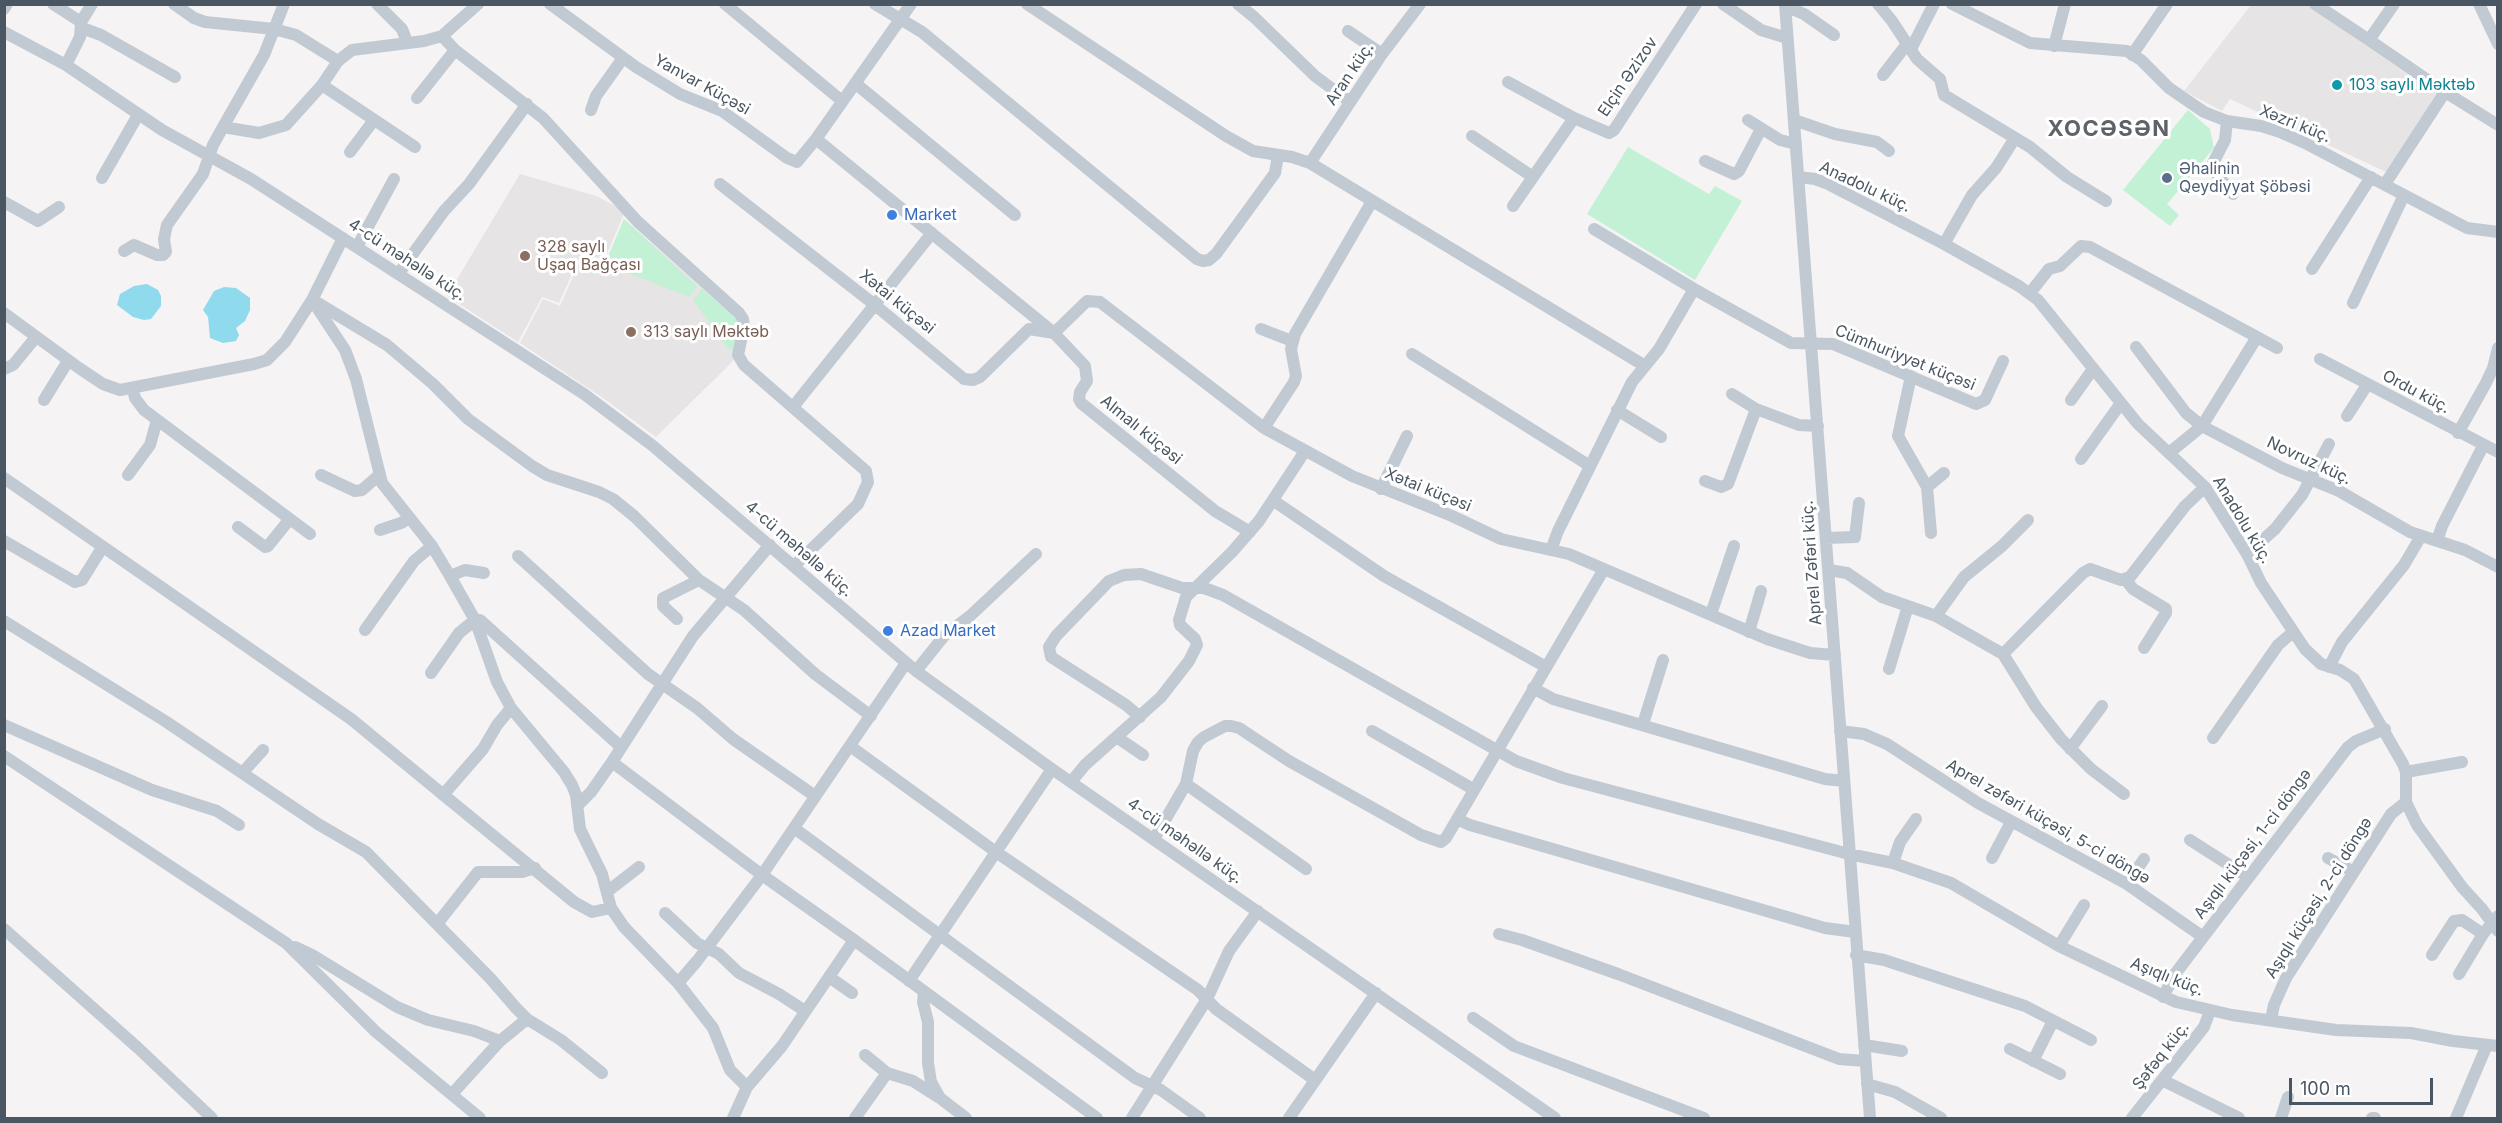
<!DOCTYPE html>
<meta charset="utf-8">
<style>
body{margin:0}
#map{position:relative;width:2502px;height:1123px;overflow:hidden;background:#f5f3f3;font-family:Inter,sans-serif}
canvas{display:block}
.frame{position:absolute;inset:0;border:6px solid #4a5661;pointer-events:none}
.scale{position:absolute;left:2289px;top:1078px;width:144px;height:27px;box-sizing:border-box;border:3px solid #4a5661;border-top:0;padding-left:8px;font-size:18px;line-height:21px;white-space:nowrap;color:#4a5661;-webkit-text-stroke:4px #fff;paint-order:stroke}
</style>
<div id="map">
<canvas width="2502" height="1123"></canvas>
<div class="frame"></div>
<div class="scale">100 m</div>
</div>
<script>
const c = document.querySelector('canvas').getContext('2d');
c.lineJoin = 'round';
function fill(path, color) {
  c.fillStyle = color;
  c.fill(path, 'evenodd');
}
function poly(rows) {
  const path = new Path2D();
  for (const r of rows) {
    path.moveTo(r[0], r[1]);
    for (let i = 2; i < r.length; i += 2) path.lineTo(r[i], r[i + 1]);
  }
  return path;
}
function stroke(path, color, width, dash) {
  c.strokeStyle = color;
  c.lineWidth = width;
  c.lineCap = dash ? 'butt' : 'round';
  c.setLineDash(dash || []);
  c.stroke(path);
}
function label(font, color, halo, rows, align = 'center') {
  c.font = font + ' Inter,sans-serif';
  c.lineWidth = 6;
  c.setLineDash([]);
  c.textBaseline = 'middle';
  c.strokeStyle = halo;
  c.fillStyle = color;
  for (const [text, x, y, turn = 0] of rows) {
    c.save();
    c.translate(x, y);
    c.rotate((+turn || 0) * Math.PI / 180);
    c.textAlign = isNaN(turn) ? turn : align;
    if (halo) c.strokeText(text, 0, 0);
    c.fillText(text, 0, 0);
    c.restore();
  }
}
const education = poly([
 [2306,4,2439,96,2386,172,2230,99,2222,111,2184,91,2251,5],
 [520,174,596,196,625,211,604,261,582,252,559,303,542,297,518,342,447,296],
 [624,219,739,321,733,361,656,437,603,398,520,343,543,299,560,306,583,254,605,264]
]);
const green = poly([
 [2188,110,2210,129,2214,148,2167,204,2179,215,2170,226,2123,190],
 [1628,147,1709,194,1715,186,1742,201,1695,280,1587,214],
 [624,219,697,286,689,297,605,264],
 [702,289,739,321,733,350,728,348,693,300]
]);
const water = poly([
 [147,284,158,290,161,296,161,306,151,319,144,320,133,317,117,305,120,294,134,286],
 [224,287,236,288,250,298,250,310,245,321,236,328,239,335,236,341,223,343,210,338,208,317,203,310,214,291]
]);
const minor = poly([
 [53,4,81,22,80,37,66,65],
 [174,4,194,18,205,22,274,29,296,35,338,61],
 [377,4,402,29,407,42],
 [550,4,636,67,680,94,722,111,787,158,797,162,816,139,911,4],
 [725,4,842,101],
 [875,4,922,32,1197,259,1203,261,1209,260,1216,254,1275,173,1278,155],
 [1027,4,1226,136,1253,151,1292,157,1310,163,1645,366],
 [1238,4,1254,17,1315,76,1350,102],
 [1723,4,1761,30,1787,38],
 [1785,4,1870,1118],
 [1878,4,1892,21,1917,59,1940,79,1944,95,2030,147,2067,177,2106,201],
 [1952,4,2030,43,2127,51,2141,60,2169,88,2204,112,2227,121,2261,126,2280,132,2305,143,2467,228,2498,232],
 [2315,4,2369,40,2394,4],
 [2479,4,2498,44],
 [1785,6,1804,14,1834,35],
 [4,9,7,4],
 [81,22,92,4],
 [82,28,101,35,175,77],
 [1348,31,1382,54],
 [4,32,66,65,162,130,251,179,584,394,653,446,916,671,1052,769,1555,1118],
 [442,36,455,50,543,118,638,222,739,313,743,319,744,326,738,355,744,365,866,471,868,482,858,504,794,566],
 [2369,40,2445,92,2498,125],
 [2054,46,2065,4],
 [1911,49,1934,4],
 [2132,55,2167,4],
 [1883,75,1907,44],
 [1508,82,1574,118,1609,133,1614,130,1696,4],
 [855,83,1015,215],
 [322,85,415,147],
 [417,98,455,50],
 [591,110,596,96,623,58],
 [1748,120,1780,140,1796,144],
 [1794,120,1835,134,1877,142,1889,151],
 [2227,121,2225,140,2211,167,2233,194],
 [223,127,264,55,284,4],
 [1472,136,1533,177,1574,118],
 [816,139,1054,333,1087,301,1100,302,1264,428,1352,476,1452,516,1501,539,1569,554,1767,639,1810,653,1835,655],
 [350,152,374,120],
 [1705,161,1734,174,1739,171,1761,129],
 [1310,163,1382,54,1420,4],
 [1799,177,1815,179,1826,183,1944,244,2019,286,2038,300,2138,424,2205,487,2247,554,2261,583,2305,649,2321,664,2340,670,2354,679,2403,764,2406,772,2406,802,2417,825,2462,887,2482,909,2498,931],
 [102,178,138,115],
 [2387,181,2445,92],
 [720,184,875,305,964,379,973,380,980,377,1029,329,1054,333,1085,366,1087,381,1080,392,1079,399,1081,403,1215,511,1250,532],
 [4,202,38,221,59,207],
 [1513,206,1533,177],
 [1594,229,1694,289],
 [1944,244,1972,195,1996,168,2015,138],
 [357,247,394,179],
 [124,251,134,245,157,255,163,255,166,252,164,239,167,225,203,174,213,145,223,127,259,133,286,125,322,85,338,61,352,50,424,41,442,36,478,4],
 [2312,269,2371,177],
 [399,273,444,211,469,184,527,104],
 [2030,293,2049,269,2060,266,2081,246,2090,247,2257,337,2202,426,2169,453],
 [312,300,345,350,356,379,382,483,432,546,450,576,475,620,497,682,511,708,564,772,572,785,576,795,580,829,602,874,611,908,624,927,678,983,713,1028,730,1070,747,1087],
 [316,302,387,345,433,384,468,419,532,466,547,475,599,492,613,499,634,516,699,580,744,610,815,674,871,716],
 [2353,303,2404,195],
 [4,313,79,368,103,384,120,390,254,364,267,360,285,342,312,300,343,238],
 [1261,329,1292,341],
 [2257,337,2277,348],
 [2136,347,2186,413,2202,426,2282,468,2339,491,2410,532,2465,550,2498,567],
 [1412,354,1590,466],
 [2320,359,2498,452],
 [4,369,13,365,36,337],
 [1911,376,1898,436,1927,487,1931,533],
 [133,389,135,398,144,410,310,534],
 [1732,394,1756,409,1799,425,1818,426],
 [44,400,68,361],
 [2071,400,2093,369],
 [793,407,932,233],
 [1617,410,1661,437],
 [2347,416,2367,385],
 [1264,428,1294,382,1296,376,1291,349,1295,334,1371,203],
 [2458,433,2486,383,2493,368,2498,348],
 [2081,459,2121,403],
 [128,475,150,445,157,420],
 [321,475,355,491,362,490,378,476],
 [4,478,351,719,574,902,592,912,611,908],
 [1705,481,1721,487,1728,484,1756,409],
 [1927,487,1944,473],
 [1381,489,1407,436],
 [1274,501,1384,576,1546,667],
 [238,527,265,547,268,546,289,520],
 [380,530,401,523,410,518],
 [1826,538,1855,537,1859,503],
 [4,541,75,582,82,580,102,548],
 [2437,541,2442,526,2483,446],
 [1551,550,1558,531,1632,382,1659,349,1694,289,1791,343,1833,344,1976,404,1985,400,2003,361],
 [2247,554,2275,529,2302,495,2329,444],
 [518,556,648,674,697,708,733,739,815,796],
 [1829,570,1847,573,1882,597,1936,616,2003,654,2036,707,2061,739,2091,769,2124,794],
 [450,576,465,570,484,573],
 [2125,579,2133,589,2166,609,2166,613,2144,648],
 [1711,614,1734,546],
 [1936,616,1964,577,2002,546,2028,520],
 [677,619,663,606,663,598,699,580],
 [4,621,165,721,318,824,366,852,490,978,516,1008,527,1019,561,1040,602,1073],
 [365,630,414,561,432,546],
 [1749,632,1761,591],
 [2003,654,2083,573,2090,569,2121,580,2130,577,2185,506,2205,487],
 [2329,667,2342,642,2404,565,2421,536],
 [1889,669,1908,606],
 [916,671,944,636,970,616,1036,554],
 [431,673,459,633,475,620,480,620,621,747],
 [1533,688,1553,699,1825,779,1844,781],
 [1140,717,1126,705,1051,657,1049,647,1056,636,1109,581,1124,575,1141,574,1182,588,1204,588,1223,595,1516,761,1563,778,1849,854,1893,863,1951,883,2059,946,2176,1002,2232,1015,2336,1030,2411,1033,2453,1041,2498,1046],
 [1643,724,1663,660],
 [4,725,152,790,217,811,239,825],
 [1372,731,1473,789],
 [1840,731,1864,734,1887,744,1978,803,2127,884,2203,937],
 [1118,738,1143,755],
 [2213,738,2278,645,2293,632],
 [850,746,996,852,1198,990,1216,1009,1315,1080],
 [2070,749,2102,706],
 [4,756,286,943,376,1032,480,1118],
 [612,762,762,875,854,940,1097,1118],
 [243,772,263,750],
 [2406,772,2462,762],
 [1071,782,1085,765,1161,697,1189,661,1197,645,1195,639,1180,625,1179,620,1186,597,1232,552,1259,521,1305,451],
 [1186,784,1306,869],
 [443,795,483,749,497,725,511,708],
 [577,806,591,792,612,762,693,636,770,545],
 [1457,819,1470,825,1825,928,1855,932],
 [794,828,1135,1078,1161,1090,1200,1118],
 [1154,839,1186,784,1193,751,1198,742,1204,737,1225,726,1231,726,1239,728,1289,761,1421,835,1441,842,1446,838,1604,569],
 [2190,840,2248,877],
 [1992,858,2011,822],
 [2328,858,2354,872],
 [1893,863,1900,842,1916,819],
 [2127,884,2144,859],
 [608,891,639,867],
 [665,913,697,943,719,954,739,973,779,994,805,1011],
 [437,924,478,872,522,872,535,868],
 [4,929,138,1048,212,1118],
 [1499,934,1522,940,1618,974,1839,1059,1865,1061],
 [2059,946,2084,905],
 [295,947,314,956,397,1007,428,1020,474,1031,500,1041],
 [1856,955,1884,960,2025,1006,2091,1040],
 [2432,955,2454,921,2462,920,2483,934],
 [2459,974,2483,934,2498,916],
 [829,977,852,993],
 [909,981,1052,769],
 [678,983,697,961,762,875,906,663],
 [924,992,923,1002,928,1022,928,1063,931,1082,940,1098,966,1118],
 [2163,997,2175,974,2348,747,2356,741,2385,729],
 [1473,1018,1514,1046,1704,1118],
 [2271,1020,2274,1005,2286,978,2391,814,2406,802],
 [1864,1045,1902,1051],
 [2010,1049,2060,1074],
 [865,1055,887,1073],
 [2033,1061,2053,1021],
 [2162,1080,2239,1118],
 [1867,1084,1895,1092,1941,1118],
 [452,1094,500,1041,527,1019],
 [733,1118,747,1087,782,1046,854,940],
 [855,1118,887,1073,913,1081,938,1097],
 [1132,1118,1207,999,1229,951,1258,911],
 [1289,1118,1376,993],
 [2132,1118,2204,1027,2210,1011],
 [2281,1118,2288,1097],
 [2372,1118,2375,1118],
 [2456,1118,2487,1045]
]);
const markers = [
 [2337,85,6,"#0f9aa8"],
 [2167,178,6,"#5c6f8a"],
 [892,215,6,"#3f7fe0"],
 [525,256,6,"#8d6e63"],
 [631,332,6,"#8d6e63"],
 [888,631,6,"#3f7fe0"]
];
const streetNames = [
 ["Aran küç.",1350,74,-56],
 ["Elçin Əzizov",1628,77,-56],
 ["Yanvar Küçəsi",702,85,29],
 ["Xəzri küç.",2295,124,22],
 ["Anadolu küç.",1865,187,25],
 ["4-cü məhəllə küç.",407,260,33],
 ["Xətai küçəsi",897,302,39],
 ["Cümhuriyyət küçəsi",1905,358,22],
 ["Ordu küç.",2416,392,28],
 ["Almalı küçəsi",1141,430,39],
 ["Novruz küç.",2309,461,25],
 ["Xətai küçəsi",1428,490,22],
 ["Anadolu küç.",2242,520,59],
 ["4-cü məhəllə küç.",799,549,41],
 ["Aprel Zəfəri küç.",1812,563,-94],
 ["Aprel zəfəri küçəsi, 5-ci döngə",2048,822,30],
 ["4-cü məhəllə küç.",1185,841,35],
 ["Aşıqlı küçəsi, 1-ci döngə",2253,844,-53],
 ["Aşıqlı küçəsi, 2-ci döngə",2319,898,-58],
 ["Aşıqlı küç.",2167,977,22],
 ["Şəfəq küç.",2161,1056,-52]
];
const cultureNames = [
 ["103 saylı Məktəb",2349,85]
];
const serviceNames = [
 ["Əhalinin",2179,169],
 ["Qeydiyyat Şöbəsi",2179,187]
];
const shopNames = [
 ["Market",904,215],
 ["Azad Market",900,631]
];
const educationNames = [
 ["328 saylı",537,247],
 ["Uşaq Bağçası",537,265],
 ["313 saylı Məktəb",643,332]
];
const districtNames = [
 ["XOCƏSƏN",2109,129]
];
fill(education, '#e6e4e5');
fill(green, '#c3f1d5');
fill(water, '#90daee');
stroke(minor, '#c1cad2', 12);
for (const [x, y, r, color] of markers) {
  const dot = new Path2D();
  dot.arc(x, y, r, 0, 2 * Math.PI);
  c.fillStyle = color;
  c.fill(dot);
  stroke(dot, '#fff', 2);
}
label('16px', '#4a5661', '#fff', streetNames);
label('16px', '#0d838f', '#fff', cultureNames, 'left');
label('16px', '#4e5e75', '#fff', serviceNames, 'left');
label('16px', '#366cbe', '#fff', shopNames, 'left');
label('16px', '#785e54', '#fff', educationNames, 'left');
c.letterSpacing = '1.5px';
label('bold 22px', '#5f6368', '#fff', districtNames);
c.letterSpacing = '0px';
</script>
